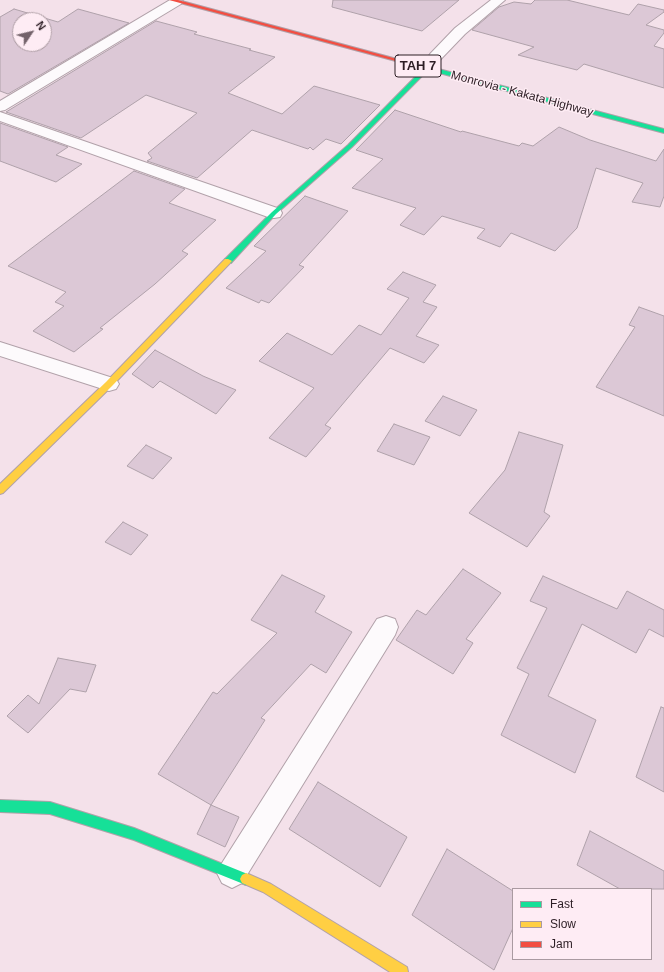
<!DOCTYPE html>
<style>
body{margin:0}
#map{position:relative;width:664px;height:972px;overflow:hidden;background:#f4e1ea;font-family:Arial,sans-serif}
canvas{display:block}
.legend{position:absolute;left:512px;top:888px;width:140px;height:72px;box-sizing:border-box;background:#feecf4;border:1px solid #aa9aa1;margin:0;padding:5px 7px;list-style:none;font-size:12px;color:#2d1e25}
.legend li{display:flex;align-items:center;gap:8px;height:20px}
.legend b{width:20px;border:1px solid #aa9aa1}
.north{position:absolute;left:12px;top:12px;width:40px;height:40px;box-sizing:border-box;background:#feecf4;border:1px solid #aa9aa1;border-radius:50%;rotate:55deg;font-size:11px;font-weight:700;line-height:16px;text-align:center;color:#2d1e25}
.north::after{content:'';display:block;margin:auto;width:14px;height:18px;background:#73626a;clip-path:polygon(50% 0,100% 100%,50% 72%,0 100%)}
</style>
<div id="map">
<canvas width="664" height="972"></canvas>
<ul class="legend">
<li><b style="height:5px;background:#16e098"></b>Fast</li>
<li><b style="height:5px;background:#ffcf43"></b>Slow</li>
<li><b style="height:5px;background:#f24e42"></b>Jam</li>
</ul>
<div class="north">N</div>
</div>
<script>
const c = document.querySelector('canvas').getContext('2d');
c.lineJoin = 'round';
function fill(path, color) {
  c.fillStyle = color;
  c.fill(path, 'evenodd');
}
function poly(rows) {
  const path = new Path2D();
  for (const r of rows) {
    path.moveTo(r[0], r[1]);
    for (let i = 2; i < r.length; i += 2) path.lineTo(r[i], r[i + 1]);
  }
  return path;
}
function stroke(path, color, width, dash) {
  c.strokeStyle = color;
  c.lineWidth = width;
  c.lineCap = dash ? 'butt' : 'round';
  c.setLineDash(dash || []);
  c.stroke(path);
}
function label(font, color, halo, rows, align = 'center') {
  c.font = font + ' Arial,sans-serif';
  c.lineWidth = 3;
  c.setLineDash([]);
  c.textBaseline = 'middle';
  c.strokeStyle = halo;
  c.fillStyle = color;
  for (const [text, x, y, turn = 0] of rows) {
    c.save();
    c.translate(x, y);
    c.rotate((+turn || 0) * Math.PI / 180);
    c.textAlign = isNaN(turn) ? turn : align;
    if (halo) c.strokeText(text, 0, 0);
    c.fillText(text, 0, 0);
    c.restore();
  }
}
const building = poly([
 [333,0,459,0,422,31,332,7,333,0],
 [535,0,567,0,629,15,638,4,664,10,664,12,646,25,664,30,664,33,654,46,664,49,664,88,584,64,577,70,518,55,534,47,472,30,499,7,514,2,531,4,535,0],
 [14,9,58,22,78,9,129,23,8,94,0,91,0,17,14,9],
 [20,20,44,20,44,44,20,44,20,20],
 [156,21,197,32,194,34,251,49,249,50,275,57,228,93,282,114,314,86,380,105,341,144,326,139,313,150,310,147,308,149,252,130,197,178,147,161,152,158,148,153,197,113,146,95,81,138,6,112,156,21],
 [395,110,461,132,462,131,519,146,522,143,533,146,559,127,590,140,656,161,664,149,664,196,660,207,632,202,643,183,596,168,577,228,555,251,511,233,500,247,477,238,485,229,442,216,424,235,400,225,416,208,352,188,383,159,356,150,395,110],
 [0,123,68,147,56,155,82,164,56,182,0,161,0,123],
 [134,171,185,189,169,203,216,220,182,251,188,254,155,284,100,328,103,329,74,352,33,331,64,306,55,302,66,292,8,266,134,171],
 [305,196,348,211,299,265,304,267,269,303,261,300,259,303,226,288,266,251,254,246,305,196],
 [403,272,436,285,423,302,437,307,416,336,439,345,424,363,390,348,325,425,331,428,306,457,269,438,314,388,259,361,287,333,332,355,359,325,381,335,409,298,387,289,403,272],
 [639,307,664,316,664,416,596,387,635,327,629,325,639,307],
 [155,350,203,376,236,390,216,414,160,381,153,388,132,374,155,350],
 [443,396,477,410,460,436,425,421,443,396],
 [394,424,430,437,414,465,377,451,394,424],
 [519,432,563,445,544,512,550,516,527,547,469,513,505,470,519,432],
 [146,445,172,458,153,479,127,466,146,445],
 [123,522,148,535,131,555,105,542,123,522],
 [463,569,501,593,466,639,473,643,453,674,396,640,417,610,426,615,463,569],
 [282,575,325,596,315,612,352,632,326,673,311,664,261,718,265,720,211,805,158,774,213,692,217,694,277,633,251,620,282,575],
 [543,576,617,609,627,591,664,610,664,637,649,629,636,653,582,624,548,696,596,720,575,773,501,735,529,674,517,668,547,608,530,601,543,576],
 [58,658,96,665,86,692,70,689,28,733,7,716,28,695,39,704,58,658],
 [661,707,664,708,664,792,636,777,661,707],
 [318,782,407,837,380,887,289,829,318,782],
 [211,805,239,817,225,847,197,834,211,805],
 [590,831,664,871,664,889,620,889,577,865,590,831],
 [447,849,513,891,513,928,494,970,412,915,447,849]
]);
const street = poly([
 [170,0,183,1,181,4,5,110,0,111,0,101,170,0],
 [491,0,505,0,465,34,440,60,430,60,428,57,430,54,455,28,491,0],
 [0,112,280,209,282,213,280,217,274,218,268,217,0,121,0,112],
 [0,342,116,379,119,384,116,389,109,391,0,356,0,342],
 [386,616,395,619,398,627,395,635,242,883,232,888,222,883,217,873,222,863,377,619,386,616]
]);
const fast = poly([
 [420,64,664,129,664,133,428,70,352,147,276,214,231,263,225,263,225,259,272,212,348,145,423,69,418,67,417,66,420,64],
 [0,800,50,802,134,828,250,875,252,879,250,883,246,885,134,840,50,814,0,812,0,800]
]);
const slow = poly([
 [225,259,228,259,232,261,112,386,3,493,0,494,0,484,106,382,225,259],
 [246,873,271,884,407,967,408,972,390,972,263,892,242,883,240,879,242,875,246,873]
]);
const jam = poly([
 [169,0,178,0,423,66,418,67,169,0]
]);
const farStreetnames = [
 ["Monrovia - Kakata Highway",522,94,15]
];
const shields = [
 [418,66,46]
];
const shieldNames = [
 ["TAH 7",418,66]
];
fill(building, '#dcc8d6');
stroke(building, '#afa1aa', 1);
stroke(street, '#b1a1a9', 2);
stroke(fast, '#b1a1a9', 2);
stroke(slow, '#b1a1a9', 2);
stroke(jam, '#b1a1a9', 2);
fill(street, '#fdfafc');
fill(fast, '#16e098');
fill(slow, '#ffcf43');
fill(jam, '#f24e42');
label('12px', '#2d1e25', '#feecf4', farStreetnames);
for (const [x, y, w] of shields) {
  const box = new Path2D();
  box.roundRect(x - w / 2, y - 11, w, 22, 3);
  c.fillStyle = '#feecf4';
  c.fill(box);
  stroke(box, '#2d1e25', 1);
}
label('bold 13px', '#2d1e25', null, shieldNames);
</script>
